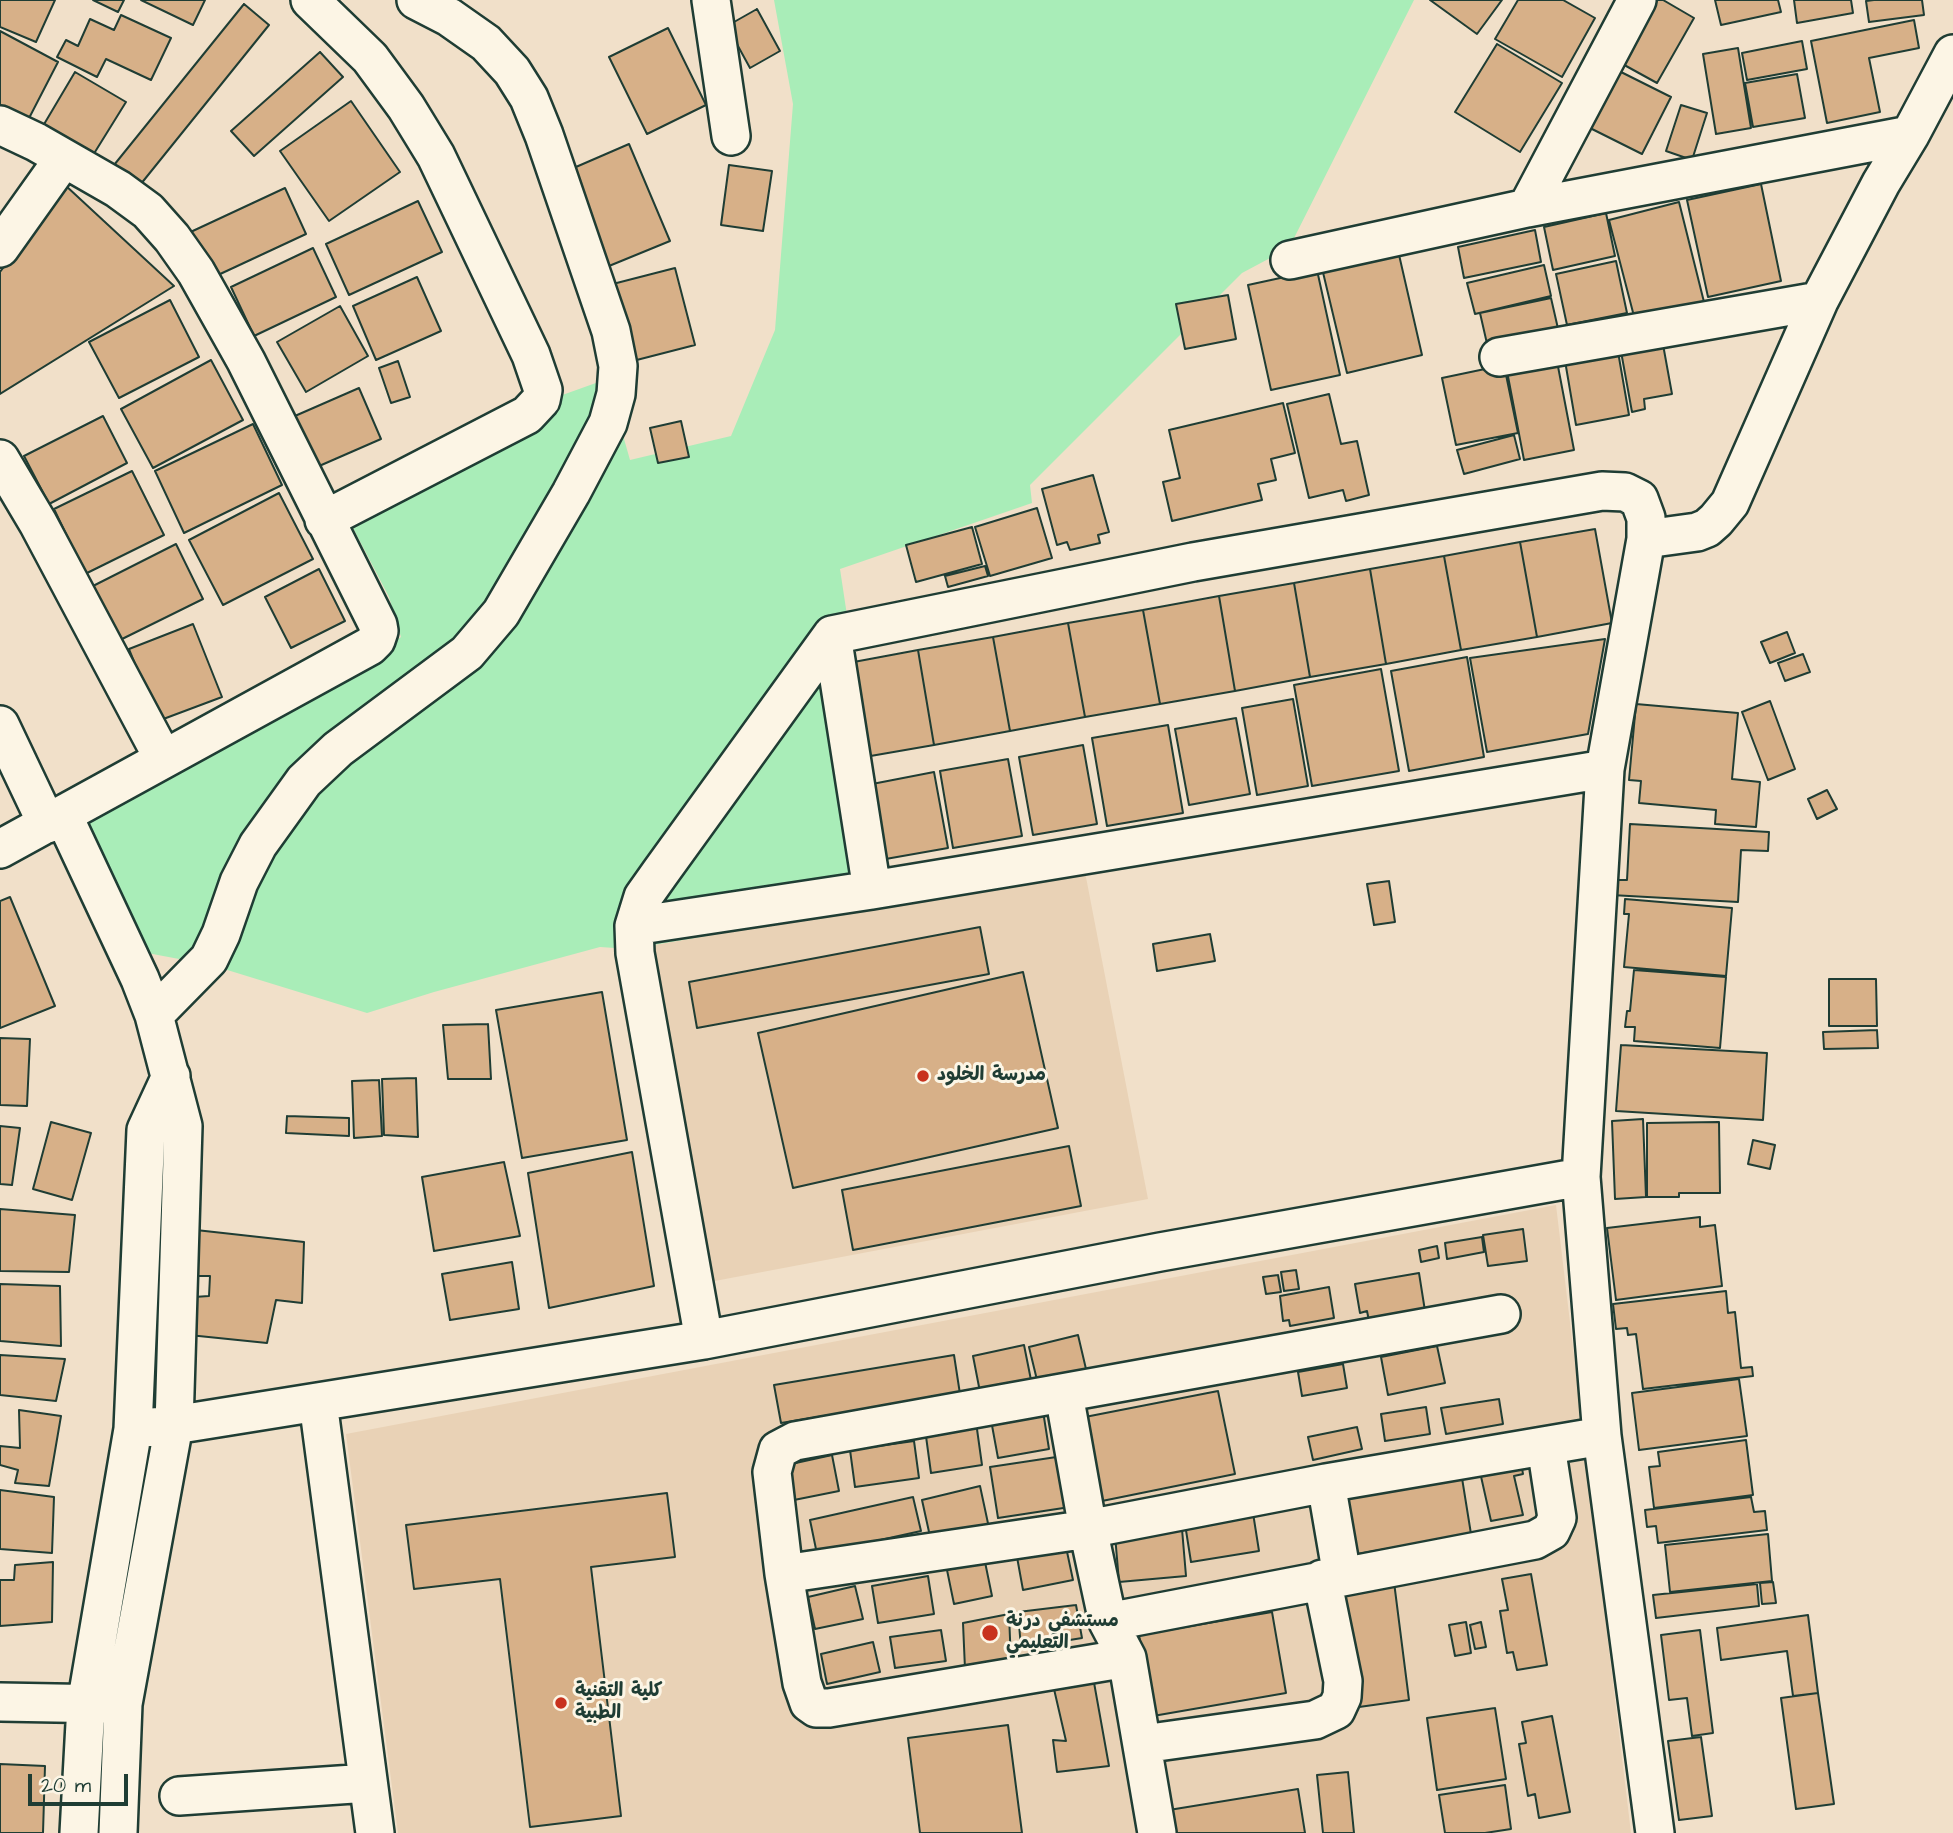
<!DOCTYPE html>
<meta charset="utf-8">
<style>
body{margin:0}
#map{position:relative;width:1953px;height:1833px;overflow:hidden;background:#f1e0c9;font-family:"Architects Daughter",sans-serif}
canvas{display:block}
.scale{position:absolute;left:28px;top:1774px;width:100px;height:32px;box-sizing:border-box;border:4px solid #1f3d34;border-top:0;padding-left:9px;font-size:21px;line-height:24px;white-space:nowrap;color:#1f3d34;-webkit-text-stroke:5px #fcf5e5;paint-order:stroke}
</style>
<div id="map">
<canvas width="1953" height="1833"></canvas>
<div class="scale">20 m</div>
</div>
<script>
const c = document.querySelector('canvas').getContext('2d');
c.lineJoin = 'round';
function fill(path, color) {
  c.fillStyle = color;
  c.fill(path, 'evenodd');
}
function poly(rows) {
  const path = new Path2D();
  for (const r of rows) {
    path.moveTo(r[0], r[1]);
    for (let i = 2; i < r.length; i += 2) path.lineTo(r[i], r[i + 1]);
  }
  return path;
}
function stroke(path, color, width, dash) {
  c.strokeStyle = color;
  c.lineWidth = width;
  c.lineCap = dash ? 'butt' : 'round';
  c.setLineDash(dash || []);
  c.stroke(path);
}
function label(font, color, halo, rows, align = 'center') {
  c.font = font + ' "Architects Daughter","Playpen Sans Arabic",sans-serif';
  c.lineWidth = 6;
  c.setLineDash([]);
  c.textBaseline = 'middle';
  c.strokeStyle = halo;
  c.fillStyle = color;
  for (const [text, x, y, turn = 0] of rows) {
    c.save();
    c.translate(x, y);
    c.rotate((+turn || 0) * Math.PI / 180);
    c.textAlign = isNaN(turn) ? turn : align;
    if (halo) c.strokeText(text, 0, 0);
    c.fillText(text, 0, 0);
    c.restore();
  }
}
const built = poly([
 [1085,872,1148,1199,699,1284,630,949],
 [1556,1205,1631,1833,398,1833,346,1434]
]);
const green = poly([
 [774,0,1414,0,1289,248,1242,273,1030,485,1032,503,840,569,886,874,894,904,630,949,600,947,434,992,367,1013,211,965,142,952,83,820,377,655,401,637,389,597,352,526,361,518,554,398,607,379,630,460,731,436,775,330,793,104]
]);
const building = poly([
 [0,0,55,0,36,42,0,27,0,0],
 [93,0,124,0,118,12,93,0],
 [141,0,205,0,193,25,141,0],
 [1430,0,1502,0,1477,34,1430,0],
 [1518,0,1563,0,1595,18,1562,77,1495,39,1518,0],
 [1651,0,1663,0,1694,18,1657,83,1617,61,1651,0],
 [1715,0,1778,0,1781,12,1721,25,1715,0],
 [1794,0,1851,0,1853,13,1797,23,1794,0],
 [1874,0,1922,0,1924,15,1869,22,1866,1,1874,0],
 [244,4,269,25,136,190,110,170,244,4],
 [757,9,780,51,750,68,727,26,757,9],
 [121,15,171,38,151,80,106,59,97,77,57,57,66,40,78,46,90,19,114,30,121,15],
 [1914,20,1919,48,1869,58,1880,112,1827,123,1811,41,1914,20],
 [668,28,706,105,647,134,609,57,668,28],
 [0,31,58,62,26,124,0,111,0,31],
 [1802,41,1807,69,1747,80,1742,53,1802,41],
 [1497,44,1562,83,1520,152,1455,112,1497,44],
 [1738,48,1751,128,1716,134,1703,54,1738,48],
 [320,52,343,77,254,156,231,131,320,52],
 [1615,69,1671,97,1642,154,1586,126,1615,69],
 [75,72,126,102,90,160,40,131,75,72],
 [1797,74,1805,118,1753,127,1745,83,1797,74],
 [351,101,400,172,329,221,280,151,351,101],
 [1681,105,1707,113,1692,160,1666,151,1681,105],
 [629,144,670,241,609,266,569,170,629,144],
 [729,165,772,171,763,231,721,225,729,165],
 [1761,184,1781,281,1708,297,1687,200,1761,184],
 [65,185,174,286,0,394,0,272,65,185],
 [285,188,306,234,203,282,182,236,285,188],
 [418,201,442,252,349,295,326,244,418,201],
 [1679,202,1705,306,1636,324,1609,220,1679,202],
 [1606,213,1615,256,1553,270,1544,227,1606,213],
 [1535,230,1541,262,1464,278,1458,247,1535,230],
 [1397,246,1422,355,1347,373,1321,264,1397,246],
 [313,248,336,297,254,336,231,287,313,248],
 [1616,261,1627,313,1567,325,1556,274,1616,261],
 [1544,265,1551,296,1475,314,1467,283,1544,265],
 [675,268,695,345,625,363,605,286,675,268],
 [1317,270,1340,375,1271,390,1248,285,1317,270],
 [417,277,441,331,376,360,353,306,417,277],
 [1228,295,1236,339,1185,349,1176,304,1228,295],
 [1551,298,1559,333,1488,348,1480,313,1551,298],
 [170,300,199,357,119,398,89,342,170,300],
 [340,306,368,356,306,392,277,342,340,306],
 [1662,339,1672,394,1644,399,1645,409,1632,412,1620,346,1662,339],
 [1617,346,1629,415,1576,425,1564,355,1617,346],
 [1556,356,1574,450,1524,460,1506,366,1556,356],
 [211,360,243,420,153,468,121,409,211,360],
 [398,361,410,397,391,403,379,368,398,361],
 [1504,365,1518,433,1456,445,1442,378,1504,365],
 [359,388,381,439,310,470,288,419,359,388],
 [1329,394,1341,444,1357,441,1369,495,1346,501,1343,490,1309,498,1287,404,1329,394],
 [1283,403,1295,453,1271,459,1276,480,1258,484,1262,500,1172,521,1163,482,1180,478,1169,430,1283,403],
 [103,416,127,463,49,504,24,456,103,416],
 [681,421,689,457,658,463,650,428,681,421],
 [253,424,282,485,184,533,155,471,253,424],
 [1514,435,1520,459,1464,474,1457,450,1514,435],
 [132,471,164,535,85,574,54,509,132,471],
 [1093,475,1109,532,1098,535,1100,543,1070,550,1067,542,1057,545,1042,489,1093,475],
 [279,493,313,559,223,605,189,540,279,493],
 [1037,508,1052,558,990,576,975,527,1037,508],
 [972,527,982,564,916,582,906,545,972,527],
 [1595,529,1612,623,1537,637,1520,542,1595,529],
 [1520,542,1537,637,1461,650,1444,556,1520,542],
 [176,544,203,599,118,641,91,587,176,544],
 [1444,556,1461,650,1386,664,1370,569,1444,556],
 [985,566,988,576,948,587,945,576,985,566],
 [319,569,345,621,291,648,265,597,319,569],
 [1370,569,1386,664,1310,677,1294,583,1370,569],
 [1294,583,1310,677,1235,691,1219,596,1294,583],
 [1219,596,1235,691,1160,704,1143,610,1219,596],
 [1143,610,1160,704,1085,717,1068,623,1143,610],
 [1068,623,1085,717,1010,731,993,637,1068,623],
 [193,624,222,697,158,721,129,649,193,624],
 [1787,632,1795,653,1770,663,1761,642,1787,632],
 [993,637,1010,731,934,745,918,650,993,637],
 [1605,639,1588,734,1487,752,1470,658,1605,639],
 [918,650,934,745,859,758,843,664,918,650],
 [1803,654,1810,672,1785,681,1778,663,1803,654],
 [1467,657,1484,757,1409,771,1391,671,1467,657],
 [1381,669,1399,771,1312,786,1294,685,1381,669],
 [1293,699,1308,786,1257,795,1242,708,1293,699],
 [1770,701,1795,769,1768,780,1742,712,1770,701],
 [1636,704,1738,713,1732,779,1760,782,1756,827,1715,824,1716,810,1639,803,1641,781,1629,780,1636,704],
 [1236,718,1250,794,1189,805,1175,729,1236,718],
 [1168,725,1183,813,1107,826,1092,738,1168,725],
 [1083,745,1097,824,1033,835,1019,757,1083,745],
 [1008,759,1022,836,953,848,940,771,1008,759],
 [934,772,948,848,880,860,867,785,934,772],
 [1827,790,1837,809,1817,819,1808,799,1827,790],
 [1630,824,1769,832,1768,851,1741,850,1738,902,1611,895,1611,880,1627,880,1630,824],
 [1389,881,1395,922,1374,925,1367,884,1389,881],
 [10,897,55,1006,0,1028,0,901,10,897],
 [1625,899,1732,908,1726,976,1624,967,1629,914,1624,914,1625,899],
 [980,927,989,974,697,1028,689,982,980,927],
 [1210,934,1215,961,1157,971,1153,944,1210,934],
 [1634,970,1726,977,1720,1048,1634,1041,1635,1027,1625,1027,1627,1011,1630,1011,1634,970],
 [1023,972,1058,1128,793,1188,758,1033,1023,972],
 [1829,979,1876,979,1877,1026,1829,1026,1829,979],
 [602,992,627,1140,522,1158,496,1010,602,992],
 [488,1024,491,1079,448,1079,443,1025,488,1024],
 [1877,1030,1878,1048,1824,1049,1823,1032,1877,1030],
 [0,1038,30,1039,27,1106,0,1105,0,1038],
 [1621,1045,1767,1053,1763,1120,1616,1111,1621,1045],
 [416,1078,418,1137,384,1135,382,1079,416,1078],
 [379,1080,382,1136,354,1138,352,1081,379,1080],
 [287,1116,349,1118,349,1136,286,1133,287,1116],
 [1643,1119,1646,1197,1615,1199,1612,1121,1643,1119],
 [51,1122,91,1133,72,1200,33,1189,51,1122],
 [1719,1122,1720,1193,1679,1193,1679,1197,1647,1197,1647,1123,1719,1122],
 [0,1126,20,1128,12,1185,0,1184,0,1126],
 [1753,1140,1775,1145,1770,1169,1748,1164,1753,1140],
 [1069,1146,1081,1206,853,1250,842,1190,1069,1146],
 [632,1152,654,1286,549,1308,528,1173,632,1152],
 [504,1162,520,1236,434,1251,422,1177,504,1162],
 [0,1209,75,1215,69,1272,0,1271,0,1209],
 [1700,1217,1700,1227,1715,1225,1722,1286,1616,1300,1607,1228,1700,1217],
 [1523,1229,1527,1261,1488,1266,1483,1235,1523,1229],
 [196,1230,304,1242,302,1303,276,1300,267,1343,189,1335,194,1297,209,1296,210,1276,193,1276,196,1230],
 [1482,1237,1484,1252,1447,1259,1445,1243,1482,1237],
 [1437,1246,1439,1258,1421,1262,1419,1250,1437,1246],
 [512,1262,519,1309,450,1320,442,1274,512,1262],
 [1296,1270,1299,1289,1284,1291,1281,1272,1296,1270],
 [1419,1273,1425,1311,1369,1321,1367,1311,1360,1313,1355,1284,1419,1273],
 [1278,1275,1281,1292,1266,1294,1263,1277,1278,1275],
 [0,1284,60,1286,61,1346,0,1341,0,1284],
 [1329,1287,1334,1318,1290,1326,1289,1320,1283,1321,1280,1296,1329,1287],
 [1726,1291,1728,1313,1735,1312,1741,1368,1752,1367,1753,1376,1643,1389,1636,1334,1628,1335,1627,1328,1616,1329,1613,1304,1726,1291],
 [1078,1335,1086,1369,1037,1380,1029,1347,1078,1335],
 [1024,1345,1031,1380,980,1392,973,1356,1024,1345],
 [1437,1346,1445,1383,1388,1395,1381,1357,1437,1346],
 [0,1355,65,1359,56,1401,0,1395,0,1355],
 [954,1355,960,1394,781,1423,774,1385,954,1355],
 [1343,1364,1347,1388,1302,1396,1298,1372,1343,1364],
 [1739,1379,1747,1436,1639,1450,1632,1393,1739,1379],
 [1218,1391,1235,1474,1102,1501,1085,1417,1218,1391],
 [1499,1399,1503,1424,1446,1434,1441,1408,1499,1399],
 [1426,1407,1430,1434,1385,1441,1381,1414,1426,1407],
 [19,1410,61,1416,49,1486,15,1483,18,1470,0,1465,0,1446,20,1448,19,1410],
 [1043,1411,1049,1449,998,1458,991,1420,1043,1411],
 [976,1422,982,1465,931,1473,925,1429,976,1422],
 [1357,1427,1362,1449,1313,1460,1308,1437,1357,1427],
 [1746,1440,1753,1495,1654,1508,1649,1467,1660,1466,1658,1452,1746,1440],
 [914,1441,919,1478,855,1487,850,1450,914,1441],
 [832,1455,839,1491,789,1501,782,1466,832,1455],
 [1063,1456,1070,1507,998,1518,990,1467,1063,1456],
 [1521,1463,1523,1474,1514,1476,1523,1515,1491,1521,1480,1472,1521,1463],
 [1462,1478,1471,1534,1352,1555,1342,1498,1462,1478],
 [980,1486,989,1528,931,1541,922,1500,980,1486],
 [0,1490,54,1497,52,1553,0,1549,0,1490],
 [667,1493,675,1557,591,1567,621,1816,530,1827,500,1579,414,1589,406,1525,667,1493],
 [913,1497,921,1531,817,1554,810,1520,913,1497],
 [1751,1497,1754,1512,1765,1511,1767,1530,1658,1543,1656,1526,1647,1527,1645,1510,1751,1497],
 [1253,1513,1259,1551,1191,1562,1185,1524,1253,1513],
 [1182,1529,1186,1576,1119,1582,1115,1535,1182,1529],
 [1768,1534,1772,1581,1670,1592,1665,1545,1768,1534],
 [1066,1547,1073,1580,1023,1590,1017,1557,1066,1547],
 [53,1562,52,1622,0,1626,0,1580,14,1580,15,1565,53,1562],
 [985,1562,992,1596,954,1604,947,1570,985,1562],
 [1531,1574,1547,1665,1517,1670,1513,1652,1507,1653,1500,1611,1508,1610,1502,1579,1531,1574],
 [928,1576,934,1614,878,1623,872,1586,928,1576],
 [1394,1582,1409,1700,1359,1707,1343,1589,1394,1582],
 [1773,1582,1776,1603,1762,1604,1760,1583,1773,1582],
 [1757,1584,1759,1606,1656,1618,1653,1595,1757,1584],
 [855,1586,863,1619,815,1629,808,1597,855,1586],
 [1076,1605,1082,1638,1021,1648,1018,1612,1076,1605],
 [1272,1612,1286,1693,1153,1716,1139,1635,1272,1612],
 [1009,1614,1011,1663,965,1669,963,1623,1009,1614],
 [1808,1615,1818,1693,1793,1696,1787,1651,1721,1660,1717,1628,1808,1615],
 [1466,1622,1471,1653,1455,1656,1449,1625,1466,1622],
 [1481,1622,1486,1647,1475,1649,1470,1625,1481,1622],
 [941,1630,946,1661,895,1668,890,1637,941,1630],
 [1700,1630,1713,1733,1692,1736,1687,1698,1669,1700,1661,1635,1700,1630],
 [873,1642,880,1672,827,1684,821,1654,873,1642],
 [1093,1677,1109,1766,1057,1772,1053,1740,1066,1741,1054,1689,1093,1677],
 [1818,1693,1834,1804,1796,1809,1781,1698,1818,1693],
 [1495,1708,1506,1779,1437,1790,1427,1718,1495,1708],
 [1552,1716,1570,1812,1539,1818,1535,1794,1528,1796,1519,1744,1526,1743,1522,1722,1552,1716],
 [1008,1725,1022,1833,920,1833,908,1738,1008,1725],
 [1701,1737,1712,1816,1679,1820,1668,1741,1701,1737],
 [0,1764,45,1766,43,1833,0,1833,0,1764],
 [1348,1772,1354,1833,1323,1833,1317,1775,1348,1772],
 [1505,1785,1511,1829,1485,1833,1445,1833,1439,1795,1505,1785],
 [1298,1789,1305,1833,1172,1833,1169,1810,1298,1789]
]);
const minor = poly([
 [310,0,370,58,406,107,436,156,531,355,543,390,541,400,527,415,324,520],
 [711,0,731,136],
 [0,125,36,142,118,189,148,211,172,238,196,272,246,361,378,625,379,631,376,640,370,646,0,849],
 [1527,208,1637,0],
 [0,248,64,158],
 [1290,260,1527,208,1910,135],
 [1499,357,1819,301],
 [0,459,38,523,163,758],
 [1646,539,1605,769,1581,1177,1602,1436,1655,1833],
 [832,635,872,890],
 [0,725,47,824],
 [63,815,140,979,154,1015,183,1126,174,1425,123,1704,118,1833],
 [634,926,872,890,1605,769],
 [154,1015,209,959,221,934,239,882,258,845,304,781,338,749,467,653,501,613,571,493,608,423,616,394,618,366,611,331,544,135,529,98,512,71,486,43,449,17,416,0],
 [1501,1314,795,1441,778,1450,772,1472,784,1574,1088,1529,1326,1483,1602,1436],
 [704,1340,635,953,634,926,643,897,660,873,832,635,1193,562,1602,491,1625,492,1639,499,1646,518,1646,539,1697,532,1707,528,1716,520,1730,503,1819,301,1881,183,1910,135,1953,54],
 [1064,1394,1088,1529,1108,1622,1127,1658,1157,1833],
 [318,1402,375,1833],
 [133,1429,174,1425,704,1340,1160,1252,1581,1177],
 [1326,1483,1342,1576],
 [784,1574,802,1683,809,1703,816,1708,829,1708,1127,1658],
 [1108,1622,1535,1540,1551,1531,1557,1518,1546,1446],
 [0,1702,111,1704],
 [1143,1744,1315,1720,1336,1710,1342,1697,1343,1681,1322,1579],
 [179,1796,368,1783],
 [79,1833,86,1705,133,1429,146,1130,171,1076]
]);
const markers = [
 [923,1076,7,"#c8321e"],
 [990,1633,9,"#c8321e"],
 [561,1703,7,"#c8321e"]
];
const poiNames = [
 ["مدرسة الخلود",937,1076],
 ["مستشفي درنة",1006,1622],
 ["التعليمي",1006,1644],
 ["كلية التقنية",575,1692],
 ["الطبية",575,1714]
];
fill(built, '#e9d2b6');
fill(green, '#a9edb8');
fill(building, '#d7b088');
stroke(building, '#1f3d34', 2);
stroke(minor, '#1f3d34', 42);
stroke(minor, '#fcf5e5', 37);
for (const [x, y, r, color] of markers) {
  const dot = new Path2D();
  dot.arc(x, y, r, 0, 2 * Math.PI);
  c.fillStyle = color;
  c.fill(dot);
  stroke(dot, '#fcf5e5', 2.5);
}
label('bold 19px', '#1f3d34', '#fcf5e5', poiNames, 'left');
</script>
